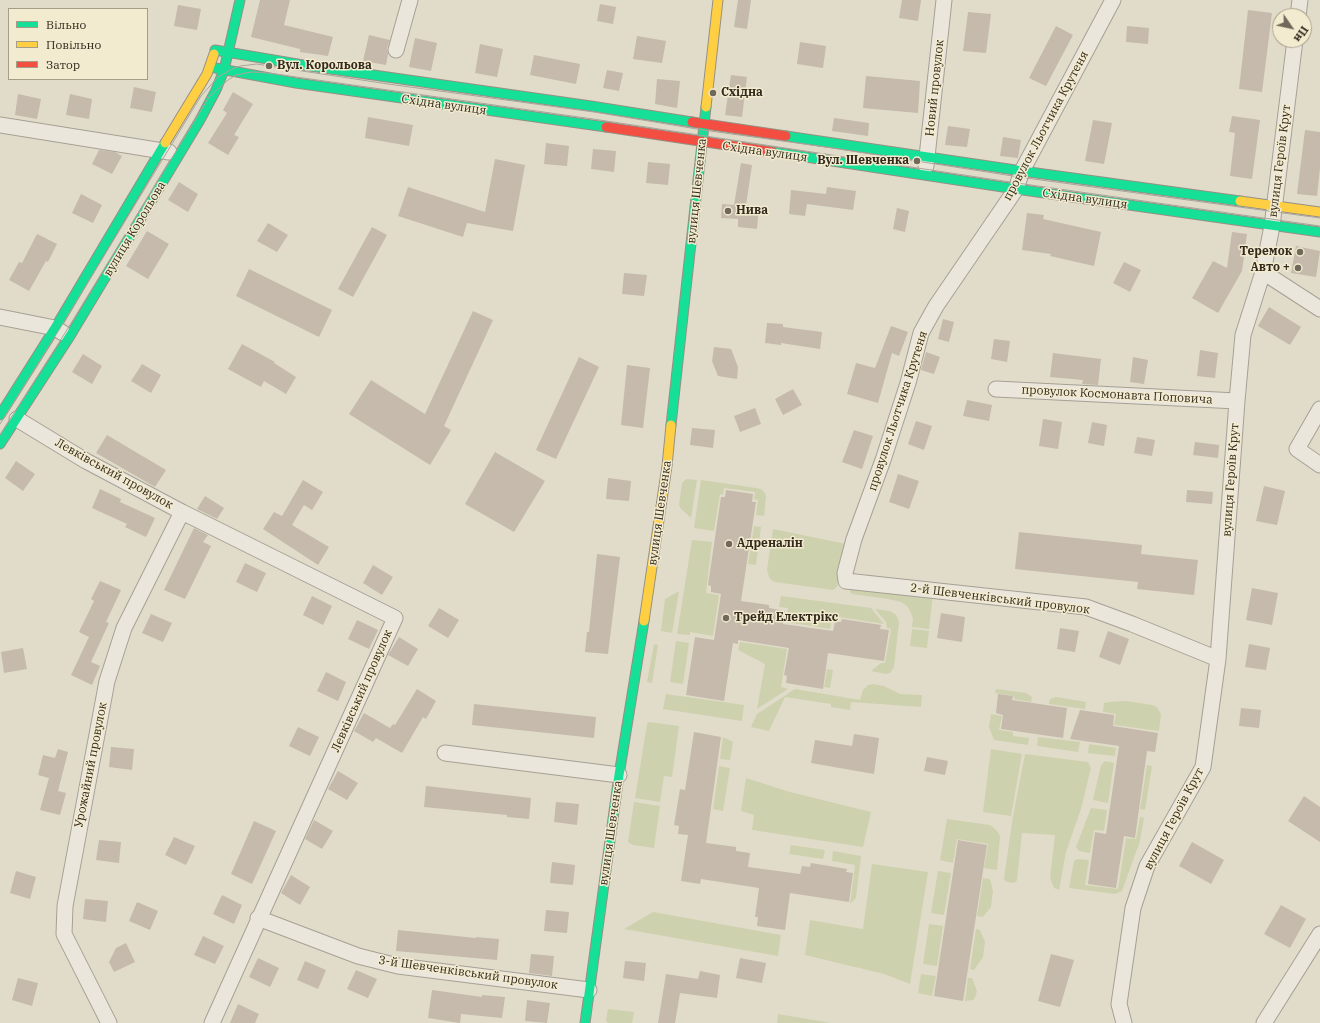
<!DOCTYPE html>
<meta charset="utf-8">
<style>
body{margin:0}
#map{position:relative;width:1320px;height:1023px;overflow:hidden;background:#e1dcca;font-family:"IBM Plex Serif",serif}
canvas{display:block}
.legend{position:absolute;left:8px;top:8px;width:140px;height:72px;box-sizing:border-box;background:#f3ebcf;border:1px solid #a69d88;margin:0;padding:5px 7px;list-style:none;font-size:12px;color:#33291d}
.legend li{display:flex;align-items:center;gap:8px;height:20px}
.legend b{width:20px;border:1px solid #a69d88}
.north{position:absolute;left:1272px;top:8px;width:40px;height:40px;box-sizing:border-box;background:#f3ebcf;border:1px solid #a69d88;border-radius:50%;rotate:124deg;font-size:11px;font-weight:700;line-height:16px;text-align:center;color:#33291d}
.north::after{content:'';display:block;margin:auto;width:14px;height:18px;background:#70685a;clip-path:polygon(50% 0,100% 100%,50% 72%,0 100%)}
</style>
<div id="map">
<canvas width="1320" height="1023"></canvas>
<ul class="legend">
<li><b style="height:5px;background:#16e098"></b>Вільно</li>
<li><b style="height:5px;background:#ffcf43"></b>Повільно</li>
<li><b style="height:5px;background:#f24e42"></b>Затор</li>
</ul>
<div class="north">Пн</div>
</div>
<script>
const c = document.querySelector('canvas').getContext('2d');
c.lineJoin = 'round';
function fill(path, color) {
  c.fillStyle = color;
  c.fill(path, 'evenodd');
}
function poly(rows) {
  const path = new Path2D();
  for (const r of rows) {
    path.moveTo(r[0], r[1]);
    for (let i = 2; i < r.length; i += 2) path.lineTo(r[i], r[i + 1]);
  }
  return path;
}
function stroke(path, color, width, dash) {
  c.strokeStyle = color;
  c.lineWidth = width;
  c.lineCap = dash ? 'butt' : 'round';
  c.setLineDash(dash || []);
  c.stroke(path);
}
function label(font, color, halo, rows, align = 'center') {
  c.font = font + ' "IBM Plex Serif",serif';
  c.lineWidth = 3;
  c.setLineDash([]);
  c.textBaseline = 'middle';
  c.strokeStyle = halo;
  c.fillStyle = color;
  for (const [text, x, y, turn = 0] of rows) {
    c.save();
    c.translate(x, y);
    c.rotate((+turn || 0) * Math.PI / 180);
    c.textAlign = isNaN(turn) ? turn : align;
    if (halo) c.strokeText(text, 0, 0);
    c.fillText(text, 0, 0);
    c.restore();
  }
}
const green = poly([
 [686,479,697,480,691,518,681,509,679,505,682,483],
 [701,480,750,487,761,489,765,493,766,497,764,516,756,515,758,500,754,499,755,492,724,488,723,495,720,494,714,531,694,528],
 [754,526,761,527,756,565,748,564],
 [773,529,846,544,842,558,837,587,833,590,775,582,771,580,769,577,767,570],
 [692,540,712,542,706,593,719,595,713,636,690,632,690,635,677,634],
 [851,586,933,594,929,629,912,627,913,619,911,613,907,606,901,602,888,599,852,594,850,592],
 [679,591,672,633,661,631,665,599],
 [781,596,871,608,884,624,839,617,838,619,832,618,830,629,786,622,788,608,779,607],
 [875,609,890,611,896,615,899,622,894,667,890,673,886,674,871,671,881,663,885,663,891,629,887,628,886,622],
 [912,629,929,631,927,648,910,646],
 [676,641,689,643,683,684,670,682],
 [740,642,787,649,781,687,788,689,757,709,765,664,738,650],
 [654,644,658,645,652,683,647,682],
 [827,669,833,670,830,688,824,687],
 [873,684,884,686,900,694,922,695,921,707,851,702,850,710,831,707,831,704,785,697,769,731,751,727,757,714,795,689,860,700,863,690,868,685],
 [996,689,1026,693,1032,697,1031,702,1014,699,1014,696,995,693],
 [666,694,744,705,742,721,663,709],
 [1056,697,1086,702,1085,709,1049,704,1050,699],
 [1127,701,1152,705,1157,707,1161,714,1159,731,1114,725,1116,714,1103,712,1104,703,1109,702],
 [991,714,1002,716,999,730,1013,732,1013,736,1029,738,1028,745,994,740,989,727],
 [649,722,679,726,672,777,664,776,660,802,635,798,647,724],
 [723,737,733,742,730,760,720,759],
 [1038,737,1080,742,1078,752,1037,746],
 [1089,744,1116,748,1115,756,1088,753],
 [991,749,1022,754,1011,816,983,812],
 [1025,754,1088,762,1091,768,1081,809,1066,852,1059,890,1054,888,1050,878,1055,835,1022,833,1017,880,1016,882,1011,883,1005,881,1004,878,1013,816],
 [1105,761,1114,763,1108,803,1093,800,1101,765],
 [1147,765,1152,766,1145,810,1140,809],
 [719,766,730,768,723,811,713,809],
 [746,778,790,792,871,812,863,847,752,830,754,815,741,811],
 [634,802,660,806,654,848,633,845,628,842],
 [1091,808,1107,810,1104,831,1094,830,1090,853,1079,851,1076,847],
 [1140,817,1144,818,1140,841,1122,891,1115,894,1069,888,1074,861,1077,859,1089,860,1085,885,1118,889,1126,838,1136,839],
 [947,819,990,825,995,829,999,834,1000,837,997,870,984,868,988,844,957,839,953,863,940,860],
 [791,845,825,850,823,859,789,854],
 [833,851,861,856,856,898,850,904,855,865,832,861],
 [872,864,928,872,910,984,884,974,805,955,810,920,863,929],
 [938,871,951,873,944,915,931,913],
 [983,878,990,879,993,891,991,907,983,917,977,916],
 [653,912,781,935,778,956,624,929],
 [929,924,943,926,937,966,923,964],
 [976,929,980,930,985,942,983,957,974,970,970,969],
 [921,974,936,976,932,996,918,993],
 [968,978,972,978,977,991,975,998,973,1000,965,1001],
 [608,1009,634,1012,632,1023,608,1023,606,1021],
 [778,1014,831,1023,777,1023]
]);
const building = poly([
 [260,0,290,0,284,25,333,37,328,56,300,52,300,49,251,37],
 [738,0,751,0,747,29,734,27],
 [902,0,921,0,918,21,899,18],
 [600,4,616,7,613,24,597,21],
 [178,5,201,9,197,30,174,26],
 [1248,10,1272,13,1262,92,1239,89],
 [968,12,991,14,986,53,963,51],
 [1056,26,1073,35,1046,86,1029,78],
 [1127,26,1149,28,1148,44,1126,42],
 [369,35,390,40,387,48,388,54,386,65,363,61],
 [637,36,666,41,662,63,633,59],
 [415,38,437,43,431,71,409,67],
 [800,42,826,46,823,68,797,64],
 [480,44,503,49,497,77,475,73],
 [534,55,580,64,576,84,530,75],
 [607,70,623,73,619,91,603,88],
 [731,75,747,77,742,117,725,115],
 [866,76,920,81,918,113,863,108],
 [657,79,680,81,677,108,655,104],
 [134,87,156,92,152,112,130,108],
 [233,92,253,104,234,135,239,137,228,155,208,143,227,113,223,110],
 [18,94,41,99,37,119,15,115],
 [70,94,92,99,89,119,66,115],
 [1232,116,1260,120,1252,179,1230,176,1235,133,1229,132],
 [368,117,413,125,409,146,365,138],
 [834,118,869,123,868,136,832,131],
 [1093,120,1112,123,1104,164,1085,161],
 [948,126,970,129,967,147,945,145],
 [1305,130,1320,132,1320,168,1317,196,1297,194],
 [1003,137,1021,140,1018,158,1000,156],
 [546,143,569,146,567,166,544,164],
 [593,149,616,151,614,172,591,169],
 [99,150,115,152,122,156,112,174,92,164],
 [495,159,525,165,513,231,467,223,463,237,398,216,408,187,485,212],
 [648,162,670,164,668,185,646,183],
 [741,163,752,165,746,205,759,207,757,229,738,227,738,219,721,218,722,204,734,205],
 [179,182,198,194,188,212,168,200],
 [827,187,856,191,853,210,807,204,805,216,789,214,791,190,826,194],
 [81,194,102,205,93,223,72,213],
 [897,208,909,211,905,232,893,229],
 [1027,213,1044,215,1043,219,1101,232,1094,266,1050,256,1051,254,1022,250],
 [268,223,288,235,277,252,257,241],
 [372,227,387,235,353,297,338,289],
 [147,231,169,244,148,279,126,266],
 [1232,232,1247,234,1242,271,1218,313,1192,298,1213,261,1227,268],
 [37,234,57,244,48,262,46,261,29,291,9,280,19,262,22,263],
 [1296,246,1320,251,1316,277,1291,273],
 [1124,262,1141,270,1130,292,1113,283],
 [249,269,332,310,319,337,236,296],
 [624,273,647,275,644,296,622,294],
 [1269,307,1301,327,1290,345,1258,326],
 [473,311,493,320,444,426,451,430,430,465,349,414,371,380,425,414],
 [943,319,954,322,949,342,938,339],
 [767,323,783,324,783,327,822,332,820,349,781,343,781,345,765,343],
 [891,326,908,332,899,356,892,353,878,403,847,394,856,363,875,368],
 [994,339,1010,341,1007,362,991,359],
 [242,344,275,362,274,363,296,377,286,394,264,381,261,387,228,369],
 [714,347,731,349,738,367,737,379,718,376,712,361],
 [1200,350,1218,353,1215,378,1197,376],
 [926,352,940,357,934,374,921,370],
 [1053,353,1101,359,1098,385,1082,384,1083,380,1050,377],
 [83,354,102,366,92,384,72,372],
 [579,357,599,367,556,459,536,450],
 [1133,357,1148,360,1144,384,1130,382],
 [142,364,161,375,151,393,131,381],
 [627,365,650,368,643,428,621,425],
 [793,389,802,405,783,415,775,399],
 [967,400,992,405,989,421,963,416],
 [755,408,761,424,740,432,734,416],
 [1043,419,1062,422,1058,449,1039,446],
 [916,421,932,426,924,450,908,444],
 [1092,422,1107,425,1104,446,1088,443],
 [692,428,715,430,713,448,690,445],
 [854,430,873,436,862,469,842,462],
 [107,435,166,470,155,487,96,453],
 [1137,437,1155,440,1152,456,1134,453],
 [1195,442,1219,445,1218,458,1193,455],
 [495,452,545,481,514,532,465,504],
 [16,461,35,474,23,491,5,478],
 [898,474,919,481,909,509,889,502],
 [608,478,631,481,629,501,606,499],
 [303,480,323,492,312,510,304,505,292,525,329,547,318,565,263,529,274,512,282,516],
 [1264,486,1285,491,1277,525,1256,521],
 [100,489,121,499,120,502,155,518,146,537,125,527,127,524,92,508],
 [726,490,753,494,752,502,756,502,741,601,769,605,769,608,785,611,783,624,833,631,835,622,841,622,842,619,881,625,880,629,889,630,884,661,828,653,823,689,786,683,787,676,784,675,789,648,738,640,738,644,733,643,724,701,686,695,695,637,714,640,721,594,711,592,711,586,708,585,721,497,725,497],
 [1187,490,1213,492,1212,504,1186,502],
 [205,496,224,508,217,519,197,509],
 [194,528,208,535,203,542,211,546,185,599,164,590],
 [1019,532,1142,545,1141,554,1198,560,1194,595,1137,589,1138,582,1015,569],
 [597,554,620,557,608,654,585,652,587,632,589,632],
 [245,563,266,573,257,592,236,582],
 [373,565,393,577,382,595,363,583],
 [100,581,121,590,106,622,109,623,91,662,100,666,92,685,71,675,89,637,79,632,94,601,91,599],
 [1252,588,1278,593,1272,625,1246,620],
 [312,596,332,606,323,625,303,615],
 [439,608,459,620,448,638,428,626],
 [941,613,965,617,962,642,937,638],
 [151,614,172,623,163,642,142,633],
 [357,620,378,630,369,649,348,639],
 [1060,628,1079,631,1075,652,1057,649],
 [1108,631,1129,639,1120,665,1099,657],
 [399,637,418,649,408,666,388,655],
 [1249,644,1270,648,1266,670,1245,667],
 [23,648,27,669,4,673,1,652],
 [326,672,346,682,338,701,317,691],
 [417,689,436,701,426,719,423,717,402,753,376,738,373,742,354,731,364,713,390,728,393,724,395,725],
 [998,694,1013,696,1012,700,1067,708,1063,738,1001,729,1003,715,996,713],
 [474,704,596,717,594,738,472,725],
 [1241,708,1261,710,1259,728,1239,726],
 [1080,710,1114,715,1113,726,1158,733,1155,752,1147,751,1135,838,1124,836,1116,888,1088,884,1095,832,1106,834,1119,746,1070,739],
 [298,727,319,737,310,756,289,746],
 [694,732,721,737,706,843,736,847,736,851,750,853,748,867,800,874,802,866,810,867,811,863,847,869,846,872,853,873,849,902,790,893,785,930,757,926,758,917,755,917,759,888,701,879,700,884,681,881,688,835,678,834,679,826,674,825,680,789,685,790],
 [854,734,879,738,874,774,811,763,815,740,852,746],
 [111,747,134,749,132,770,109,767],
 [58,749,68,752,58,791,66,793,60,815,40,810,49,778,38,775,43,755,55,758],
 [927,757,948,761,945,775,924,771],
 [338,771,358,783,347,800,328,789],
 [426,786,531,798,529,819,507,817,507,815,424,807],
 [1304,796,1320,807,1320,842,1288,821],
 [556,802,579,804,577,825,554,822],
 [314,820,333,831,322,849,305,839],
 [254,821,276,831,252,884,231,874],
 [174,837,195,846,186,865,165,855],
 [99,840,121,842,119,863,96,860],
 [958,840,987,845,963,1001,934,996],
 [1192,842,1224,860,1211,884,1179,866],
 [552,862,575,865,573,885,550,883],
 [16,871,36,877,30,899,10,893],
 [291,875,310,887,300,905,281,893],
 [222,895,242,905,234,924,213,914],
 [85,899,108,901,106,922,83,919],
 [137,902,158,911,150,930,129,921],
 [1281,905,1306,919,1290,948,1264,934],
 [546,910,569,912,567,933,544,931],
 [398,930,476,938,476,937,499,939,497,960,396,951],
 [203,936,224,946,215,964,194,955],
 [126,943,135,962,114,972,109,962,116,948],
 [531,954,554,956,552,976,529,973],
 [1051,954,1074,960,1060,1007,1038,1001],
 [258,958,279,968,270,987,249,977],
 [740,958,766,963,762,983,736,978],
 [305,961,326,970,318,989,297,980],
 [625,961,646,963,644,981,623,978],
 [356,970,377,979,368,998,347,989],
 [700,971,720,975,717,998,680,993,675,1023,658,1023,666,974,698,979],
 [18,978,38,983,32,1006,12,1000],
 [432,990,482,997,482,995,505,997,502,1018,461,1014,460,1023,428,1018],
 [527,1000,550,1003,547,1023,525,1021],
 [238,1004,259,1014,255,1023,230,1023]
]);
const street = poly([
 [1113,0,1022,171,1016,189,936,306,921,333,908,383,883,460,854,539,845,573,846,581,1086,607,1132,624,1218,659],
 [1298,16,1300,0],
 [396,50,410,0],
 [0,125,169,152],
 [926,166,944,0],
 [1263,272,1320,309],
 [0,317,55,328,63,333],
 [996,389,1237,401],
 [1320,409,1297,449,1320,465],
 [17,419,86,461,182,512,395,618,212,1023],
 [445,753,619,775],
 [258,918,358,956,398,966,589,990],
 [109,1023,64,934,65,906,107,681,124,628,182,512],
 [1124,1023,1119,1004,1133,908,1147,866,1203,767,1218,659,1237,401,1243,335,1263,272,1272,226,1295,40],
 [1264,1023,1320,934]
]);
const fast = poly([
 [215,50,303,65,591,106,692,122],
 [210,67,296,83,606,127],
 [786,136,1022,171,1240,201],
 [773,152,1016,189,1320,232],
 [0,415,55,328,165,143],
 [671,425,706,107],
 [0,444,70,336,200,120,216,90,224,70,240,0],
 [585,1023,619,775,644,621]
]);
const slow = poly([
 [706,107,718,0],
 [165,143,207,74,214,54],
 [1240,201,1320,212],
 [644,621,667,466,671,425]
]);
const jam = poly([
 [692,122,786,136],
 [606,127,773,152]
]);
const tram = poly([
 [0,424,59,330,201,96,218,77,232,69,240,66,257,64,269,66,388,84,594,112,703,130,833,148,1019,177,1320,218],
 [0,435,65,333,209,97,228,80,236,75,251,72,268,73,593,119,1017,183,1320,226]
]);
const markers = [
 [269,66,4,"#70685a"],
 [713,93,4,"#70685a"],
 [917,161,4,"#70685a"],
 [728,211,4,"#70685a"],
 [1300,252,4,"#70685a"],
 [1298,268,4,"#70685a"],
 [729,544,4,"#70685a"],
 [726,618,4,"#70685a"]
];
const poiNames = [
 ["Вул. Корольова",277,66],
 ["Східна",721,93],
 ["Вул. Шевченка",909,161,"right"],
 ["Нива",736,211],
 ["Теремок",1292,252,"right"],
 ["Авто +",1290,268,"right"],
 ["Адреналін",737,544],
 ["Трейд Електрікс",734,618]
];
const streetNames = [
 ["Новий провулок",935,88,-84],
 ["Східна вулиця",444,105,8],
 ["провулок Льотчика Крутеня",1046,126,-62],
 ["Східна вулиця",765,152,8],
 ["вулиця Героїв Крут",1280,161,-83],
 ["вулиця Шевченка",697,191,-84],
 ["Східна вулиця",1085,199,8],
 ["вулиця Корольова",135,229,-59],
 ["провулок Космонавта Поповича",1117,395,3],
 ["провулок Льотчика Крутеня",898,411,-72],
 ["Левківський провулок",114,474,29],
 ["вулиця Героїв Крут",1231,480,-86],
 ["вулиця Шевченка",660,513,-82],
 ["2-й Шевченківський провулок",1000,599,7],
 ["Левківський провулок",362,691,-66],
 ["Урожайний провулок",91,765,-79],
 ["вулиця Героїв Крут",1174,819,-62],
 ["вулиця Шевченка",611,833,-82],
 ["3-й Шевченківський провулок",468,973,8]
];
fill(green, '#ced1ad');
fill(building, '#c5baab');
stroke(street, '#a6a094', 17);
stroke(fast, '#969083', 11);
stroke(slow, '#969083', 11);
stroke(jam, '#969083', 11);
stroke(street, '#eae6db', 15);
stroke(fast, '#16e098', 9);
stroke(slow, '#ffcf43', 9);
stroke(jam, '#f24e42', 9);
stroke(tram, '#a9a59c', 1);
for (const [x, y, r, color] of markers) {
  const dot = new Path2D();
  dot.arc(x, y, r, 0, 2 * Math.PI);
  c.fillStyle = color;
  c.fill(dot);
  stroke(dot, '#f3ebcf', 1.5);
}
label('bold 12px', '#33291d', '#f3ebcf', poiNames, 'left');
label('12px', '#33291d', '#f3ebcf', streetNames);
</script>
